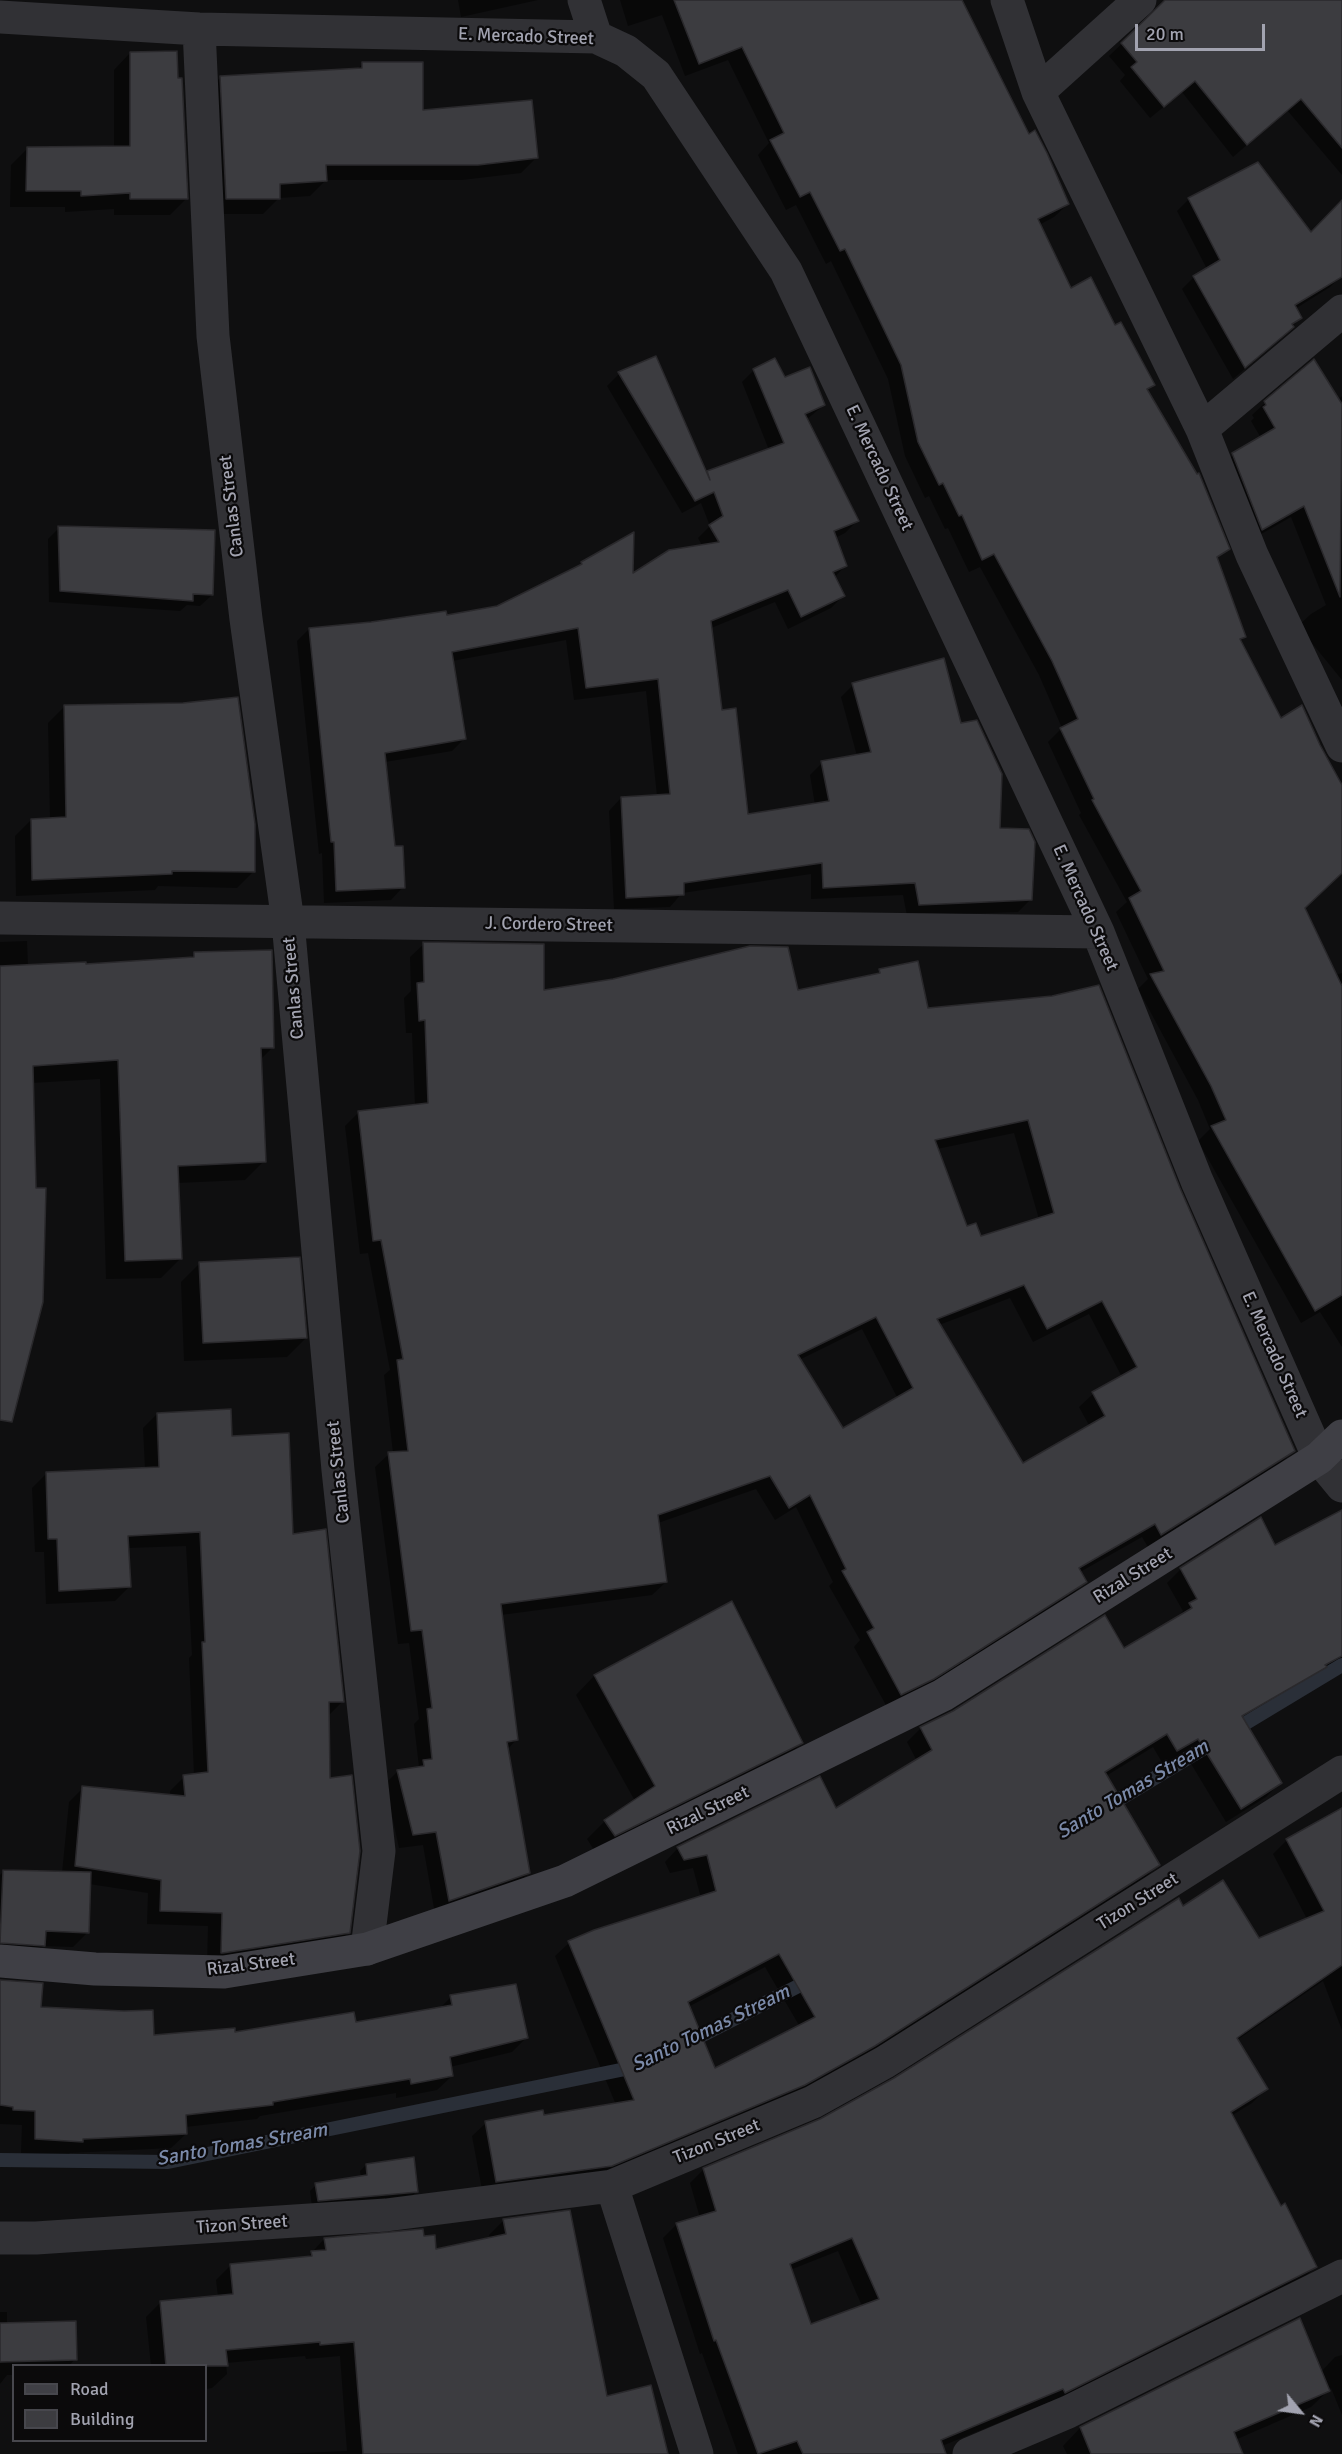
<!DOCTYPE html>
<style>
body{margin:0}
#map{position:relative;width:1342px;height:2454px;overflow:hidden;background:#0f0f10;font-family:Signika,sans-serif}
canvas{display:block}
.legend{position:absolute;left:12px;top:2364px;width:195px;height:78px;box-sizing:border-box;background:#0b0a0b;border:2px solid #47474d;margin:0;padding:8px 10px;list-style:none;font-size:18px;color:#a2a3b0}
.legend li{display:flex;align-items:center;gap:12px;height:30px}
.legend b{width:30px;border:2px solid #47474d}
.north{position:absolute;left:1270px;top:2382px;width:60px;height:60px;-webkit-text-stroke:4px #0b0a0b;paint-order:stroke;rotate:119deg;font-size:16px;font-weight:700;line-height:24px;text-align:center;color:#a2a3b0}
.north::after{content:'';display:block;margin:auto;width:21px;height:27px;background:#a2a3b0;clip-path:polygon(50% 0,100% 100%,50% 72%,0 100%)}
.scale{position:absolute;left:1135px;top:24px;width:130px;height:27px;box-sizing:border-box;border:3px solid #a2a3b0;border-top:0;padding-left:8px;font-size:18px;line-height:21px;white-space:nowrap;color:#a2a3b0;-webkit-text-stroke:4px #0b0a0b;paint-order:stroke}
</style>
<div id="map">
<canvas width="1342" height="2454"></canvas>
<ul class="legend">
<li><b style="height:8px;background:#3f3f45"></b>Road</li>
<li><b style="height:16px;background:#3c3c40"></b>Building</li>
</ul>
<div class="north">N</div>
<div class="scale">20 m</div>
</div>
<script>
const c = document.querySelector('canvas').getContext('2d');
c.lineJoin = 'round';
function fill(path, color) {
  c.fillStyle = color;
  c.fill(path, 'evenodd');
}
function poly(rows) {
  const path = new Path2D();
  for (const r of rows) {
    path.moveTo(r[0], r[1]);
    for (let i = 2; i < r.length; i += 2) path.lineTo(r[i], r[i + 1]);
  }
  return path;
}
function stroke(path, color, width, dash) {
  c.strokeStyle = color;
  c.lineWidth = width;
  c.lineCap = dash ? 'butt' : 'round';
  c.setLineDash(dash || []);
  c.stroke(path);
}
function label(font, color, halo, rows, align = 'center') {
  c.font = font + ' Signika,sans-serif';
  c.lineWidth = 4.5;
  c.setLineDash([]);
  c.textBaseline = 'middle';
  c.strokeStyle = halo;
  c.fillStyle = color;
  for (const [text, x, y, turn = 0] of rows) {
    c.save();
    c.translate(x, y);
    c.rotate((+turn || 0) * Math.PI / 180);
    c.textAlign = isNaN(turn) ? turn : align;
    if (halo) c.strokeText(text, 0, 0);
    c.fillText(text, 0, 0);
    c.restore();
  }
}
const shadow = poly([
 [458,0,538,0,461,17],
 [620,0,961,0,1028,136,1068,204,1054,217,1039,225,1071,290,1114,327,1153,385,1147,391,1222,553,1216,558,1244,636,1239,641,1342,842,1342,872,1303,908,1335,975,1342,973,1342,1347,1320,1312,1301,1323,1198,1141,1210,1129,1198,1100,1138,989,1148,979,1116,912,1127,902,1079,815,1081,813,1048,742,1062,728,1039,675,980,567,969,572,948,528,945,529,929,496,925,498,905,456,888,379,831,261,826,264,796,205,786,210,758,155,769,143,728,60,685,76,662,15,628,26],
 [1168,0,1342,0,1342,175,1287,110,1233,157,1182,92,1150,118,1120,81,1125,75,1109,56],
 [130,53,186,199,170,215,114,215,114,209,65,212,65,207,10,207,11,165,27,149,114,148,114,70],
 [362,64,421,112,536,158,521,173,462,180,326,180,310,196,279,198,263,214,210,214,205,93,221,77,357,70],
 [1189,199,1310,234,1342,202,1342,275,1330,287,1295,309,1300,318,1280,339,1233,379,1182,289,1194,277,1207,269,1177,211],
 [754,370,785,379,824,405,806,420,857,521,845,533,835,538,845,566,834,578,843,596,831,608,788,629,775,602,711,628,720,712,746,816,815,805,810,775,822,763,857,756,841,697,853,685,960,725,998,830,1030,900,1018,912,907,916,903,895,811,899,811,874,682,893,670,907,614,909,609,811,621,798,657,796,646,691,574,700,566,640,452,661,464,739,452,751,385,762,394,848,403,887,391,900,324,903,322,853,319,854,297,641,309,629,445,617,497,607,577,568,582,563,632,576,703,547,698,538,710,526,701,503,682,513,607,386,619,374,706,475,769,450,742,382],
 [1342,396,1342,680,1298,626,1311,614,1326,605,1291,517,1249,541,1220,467,1233,455,1261,438,1251,421,1254,418,1252,415,1265,403,1338,400],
 [59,528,212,595,200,606,187,605,180,611,49,602,48,539],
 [64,707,254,871,237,888,158,886,155,890,16,896,15,836,31,820,50,819,48,723],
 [27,941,28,966,85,966,190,958,195,954,273,1047,260,1060,264,1161,245,1180,177,1183,180,1259,161,1278,106,1279,100,1079,31,1083,0,1411,0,942],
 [424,944,543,991,797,992,876,975,880,971,927,1010,1178,1189,1294,1450,1280,1464,1148,1547,1142,1537,1080,1572,1085,1582,1072,1595,919,1692,887,1707,854,1647,860,1640,829,1586,833,1582,796,1507,775,1520,756,1489,658,1523,666,1582,652,1595,501,1615,516,1740,507,1750,529,1873,515,1886,435,1914,423,1845,399,1848,385,1784,398,1771,419,1767,414,1724,419,1719,409,1643,398,1644,375,1467,389,1454,393,1453,384,1375,390,1370,368,1253,360,1254,345,1126,358,1113,415,1106,412,1033,406,1033,404,998,411,991,410,957],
 [1014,1133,1039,1219,980,1238,966,1228,937,1149],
 [1010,1298,1033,1342,1089,1314,1122,1377,1093,1394,1079,1407,1090,1427,1022,1465,939,1325],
 [862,1329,898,1399,843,1430,799,1360],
 [200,1263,306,1338,287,1357,184,1361,181,1282],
 [157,1414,231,1438,292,1536,343,1701,328,1716,328,1780,349,1932,335,1946,207,1966,208,1926,147,1924,148,1893,89,1884,88,1932,73,1947,43,1946,29,1960,0,1957,0,1875,4,1871,62,1873,69,1802,83,1788,170,1796,170,1791,184,1777,194,1775,189,1658,192,1655,186,1546,128,1548,129,1587,115,1601,46,1604,44,1552,35,1552,32,1488,46,1474,145,1469,143,1428],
 [1342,1511,1342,1661,1243,1720,1280,1783,1266,1797,1226,1822,1184,1752,1163,1764,1153,1747,1106,1776,1158,1865,1144,1879,860,2059,789,2098,597,2179,483,2195,472,2136,486,2123,543,2117,616,2105,555,1956,569,1943,595,1932,701,1898,693,1868,670,1873,665,1862,678,1848,836,1810,917,1761,907,1742,920,1729,954,1712,1123,1650,1176,1619,1183,1611,1167,1583,1181,1569,1275,1547],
 [765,1967,800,2027,714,2070,688,2007],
 [731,1603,802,1743,783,1761,596,1853,587,1839,605,1821,635,1801,576,1695,594,1676],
 [1342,1810,1342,2030,1323,1981,1237,2040,1266,2089,1252,2103,1231,2116,1280,2208,1315,2267,1301,2281,1050,2406,1049,2402,942,2446,937,2454,738,2454,702,2353,700,2354,663,2238,677,2224,700,2218,690,2183,704,2169,821,2121,895,2080,1183,1908,1258,1940,1307,1919,1273,1854,1287,1840],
 [838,2251,862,2306,810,2326,790,2270],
 [0,1981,39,2008,153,2037,233,2034,355,2023,439,2009,451,1997,527,2037,512,2052,450,2067,452,2076,437,2090,396,2098,396,2093,260,2116,257,2119,185,2127,186,2134,171,2148,70,2153,67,2156,21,2153,22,2125,0,2124],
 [366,2165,417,2191,411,2197,312,2206,310,2191,316,2185,361,2177,360,2171],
 [504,2220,606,2397,667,2454,279,2454,347,2451,340,2356,306,2359,305,2356,226,2363,227,2374,212,2388,206,2389,206,2366,151,2366,146,2317,161,2302,218,2297,216,2280,231,2265,306,2259,324,2239,423,2237,435,2251,490,2239,489,2235],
 [0,2312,7,2312,7,2324,75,2359,69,2366,14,2366,14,2375,7,2375,0,2384],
 [1299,2320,1321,2372,1335,2357,1342,2355,1342,2415,1331,2388,1311,2407,1235,2440,1242,2454,1067,2454,1063,2446,1080,2428]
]);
const stream = poly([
 [1105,1808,1342,1665],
 [687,2043,814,1978],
 [0,2160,168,2162,640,2066]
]);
const building = poly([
 [674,0,962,0,1029,134,1035,130,1047,153,1069,204,1038,219,1071,288,1091,277,1115,325,1121,322,1155,385,1147,389,1197,474,1199,473,1230,549,1217,557,1246,637,1240,639,1281,718,1302,705,1320,745,1342,785,1342,873,1305,908,1342,986,1342,1295,1315,1311,1211,1126,1226,1120,1211,1086,1150,974,1164,971,1129,898,1141,891,1092,800,1094,799,1060,728,1078,719,1052,661,994,554,982,560,962,515,959,516,943,483,939,485,918,442,901,365,845,249,840,251,810,192,800,197,770,140,784,133,742,47,699,64,674,0],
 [1165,0,1342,0,1342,148,1301,99,1247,145,1195,81,1164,107,1131,67,1137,62,1121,43,1165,0],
 [177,51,178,78,182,78,188,199,130,199,130,193,81,196,81,191,26,191,27,147,130,146,130,52,177,51],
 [362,62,423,62,423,110,532,100,538,158,478,165,326,165,327,181,280,184,280,199,226,199,220,76,362,68,362,62],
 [1258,162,1311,232,1342,200,1342,277,1295,305,1302,318,1292,324,1294,327,1245,368,1193,276,1220,260,1188,198,1258,162],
 [656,356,710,480,707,471,784,443,753,369,775,358,785,377,810,367,825,405,805,414,859,521,834,531,847,566,833,572,845,596,801,617,788,590,711,621,722,710,736,708,748,814,829,801,821,761,871,752,852,683,944,658,961,723,977,720,1002,774,1000,828,1029,829,1035,842,1032,900,919,905,915,883,823,888,822,863,684,883,684,895,626,898,621,797,670,794,658,679,586,688,578,628,452,652,466,739,385,753,395,846,403,846,405,888,336,891,334,842,331,842,309,628,371,622,446,611,447,615,497,606,582,564,581,562,634,532,633,573,669,550,719,542,709,525,723,516,714,492,695,501,618,372,656,356],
 [1314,359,1342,404,1340,597,1304,506,1262,530,1232,453,1275,428,1263,407,1266,405,1264,401,1314,359],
 [58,526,215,530,213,595,193,594,193,601,60,591,58,526],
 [238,697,255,824,255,872,172,871,172,874,32,880,31,819,66,817,64,705,183,703,238,697],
 [423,942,544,944,544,990,613,979,750,946,788,947,798,990,880,973,879,969,918,961,928,1008,1052,996,1099,985,1180,1188,1295,1451,1161,1535,1155,1524,1079,1568,1087,1582,934,1679,901,1695,867,1632,874,1628,842,1571,846,1569,810,1495,789,1508,770,1476,658,1515,667,1582,501,1604,518,1740,507,1742,530,1873,449,1901,436,1832,413,1835,397,1770,424,1766,423,1760,432,1759,427,1709,432,1708,422,1630,411,1631,388,1452,408,1451,397,1360,403,1359,381,1240,373,1241,358,1111,428,1103,425,1020,419,1021,417,983,424,982,423,942],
 [1028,1120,1054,1213,981,1236,976,1223,967,1226,935,1140,1028,1120],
 [1024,1285,1047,1329,1102,1301,1137,1367,1092,1392,1105,1416,1023,1463,937,1319,1024,1285],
 [876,1317,913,1388,843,1428,798,1355,876,1317],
 [272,950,274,1048,261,1048,266,1162,178,1166,182,1259,125,1261,118,1060,33,1066,36,1188,46,1188,43,1302,12,1422,0,1420,0,966,86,962,86,964,194,957,194,952,272,950],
 [300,1257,307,1338,203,1343,199,1262,300,1257],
 [231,1409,232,1436,289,1433,293,1534,326,1529,344,1702,329,1702,330,1778,352,1775,360,1851,350,1933,223,1953,221,1953,222,1913,160,1911,161,1880,75,1866,82,1786,185,1796,183,1775,208,1772,202,1642,205,1642,200,1532,128,1536,131,1587,59,1591,57,1539,48,1539,46,1472,159,1467,157,1413,231,1409],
 [1342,1510,1342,1656,1325,1665,1327,1667,1242,1716,1282,1783,1241,1809,1198,1739,1177,1751,1167,1734,1105,1772,1160,1865,875,2046,805,2085,612,2166,496,2182,485,2121,543,2110,544,2115,634,2100,568,1941,594,1930,716,1891,707,1855,684,1860,677,1847,820,1776,836,1808,932,1750,920,1727,953,1711,1105,1615,1124,1648,1192,1608,1189,1603,1197,1599,1180,1568,1261,1517,1275,1545,1342,1510],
 [779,1954,815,2017,715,2068,688,2002,779,1954],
 [732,1601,803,1743,615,1836,604,1820,655,1786,594,1675,732,1601],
 [1342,1808,1342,1965,1237,2038,1268,2089,1231,2112,1281,2206,1285,2203,1317,2267,1065,2393,1063,2389,941,2440,946,2454,803,2454,797,2441,758,2454,716,2340,714,2341,676,2223,716,2211,703,2168,820,2119,894,2078,1179,1898,1183,1906,1223,1880,1259,1938,1324,1911,1286,1839,1342,1808],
 [852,2238,879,2299,811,2324,790,2264,852,2238],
 [3,1870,91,1872,89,1933,46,1931,45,1946,0,1943,3,1870],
 [0,1980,43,1983,41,2007,124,2011,153,2010,154,2035,235,2028,235,2032,354,2012,356,2022,452,2005,450,1995,516,1984,528,2038,450,2057,453,2076,411,2084,410,2079,273,2102,273,2105,186,2115,187,2134,83,2139,83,2142,35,2139,35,2111,13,2110,13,2107,0,2105,0,1980],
 [414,2157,418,2192,318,2201,315,2183,367,2175,366,2164,414,2157],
 [570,2210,607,2396,651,2385,668,2454,363,2454,354,2342,320,2345,320,2342,226,2350,228,2366,166,2366,160,2301,233,2294,230,2264,312,2256,311,2251,326,2250,324,2238,423,2229,424,2236,435,2235,436,2249,506,2234,503,2219,570,2210],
 [1300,2318,1330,2391,1234,2432,1243,2454,1091,2454,1080,2427,1300,2318],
 [76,2321,77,2360,0,2362,0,2323,76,2321]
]);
const street = poly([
 [584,0,596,37],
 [1007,0,1038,92,1202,429,1252,555,1342,746],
 [0,17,199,29,596,37,626,51,656,75,786,271,1098,932,1197,1181,1319,1458,1342,1486],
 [199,29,213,336,246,619,288,922,338,1470,379,1851,367,1949],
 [1038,92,1140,0],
 [1202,429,1342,311],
 [0,918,1098,932],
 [612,2186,697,2454],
 [0,2238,36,2238,386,2215,612,2186,813,2102,885,2062,1342,1772],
 [969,2454,1068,2412,1342,2276]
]);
const secondary = poly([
 [0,1961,95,1969,224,1972,367,1949,565,1881,943,1695,1319,1458,1342,1436]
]);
const streetNames = [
 ["E. Mercado Street",526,37,2],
 ["E. Mercado Street",879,468,65],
 ["Canlas Street",232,506,-97],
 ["E. Mercado Street",1085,908,66],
 ["J. Cordero Street",549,925,1],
 ["Canlas Street",294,988,-95],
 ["E. Mercado Street",1274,1355,66],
 ["Canlas Street",339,1472,-96],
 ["Rizal Street",1133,1576,-32],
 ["Rizal Street",708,1811,-26],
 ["Tizon Street",1138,1902,-32],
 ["Rizal Street",251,1965,-7],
 ["Tizon Street",717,2142,-22],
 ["Tizon Street",242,2225,-4]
];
const waterNames = [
 ["Santo Tomas Stream",1133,1790,-31],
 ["Santo Tomas Stream",711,2029,-26],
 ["Santo Tomas Stream",242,2145,-10]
];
fill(shadow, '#0007');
stroke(stream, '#2a2f38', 14);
fill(building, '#3c3c40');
stroke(building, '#2a292c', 1.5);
stroke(street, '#313135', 33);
stroke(secondary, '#3f3f45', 33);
label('18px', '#a2a3b0', '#0b0a0b', streetNames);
label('italic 20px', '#7b8aa9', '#0b0a0b', waterNames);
</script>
